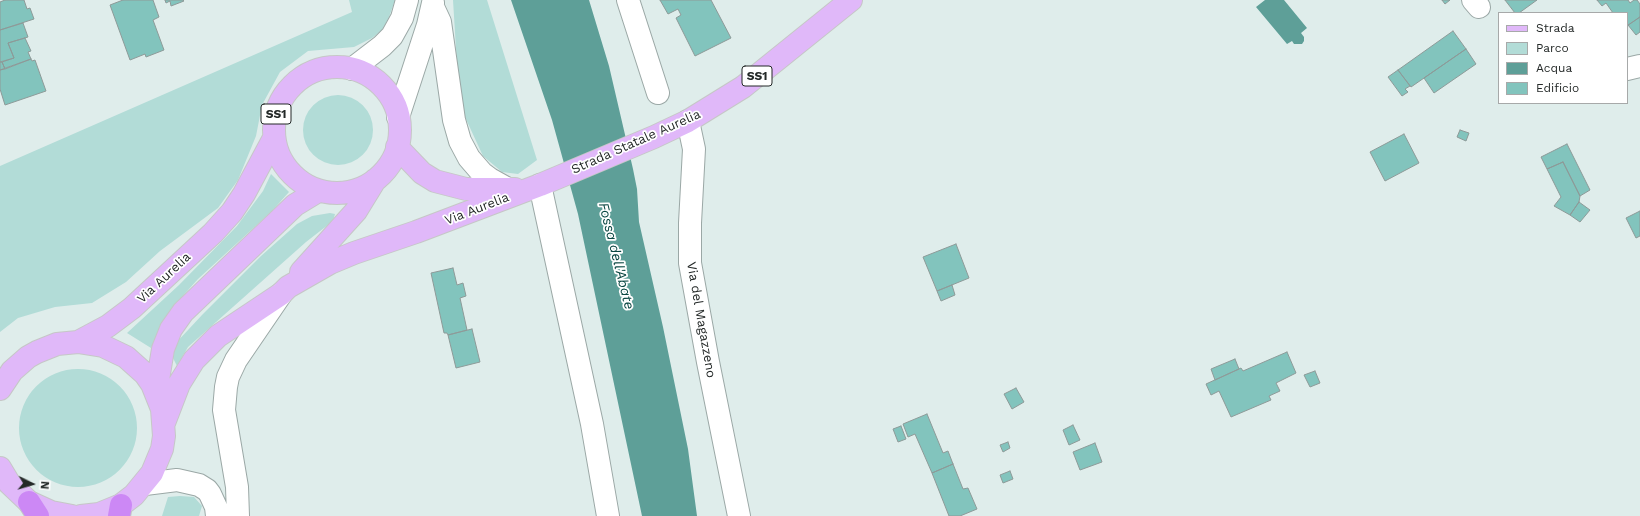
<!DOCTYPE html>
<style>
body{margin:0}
#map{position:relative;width:1640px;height:516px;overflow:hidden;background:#dfedeb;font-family:"Work Sans",sans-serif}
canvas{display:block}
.legend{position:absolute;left:1498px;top:12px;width:130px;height:92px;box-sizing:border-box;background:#fff;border:1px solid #a7a9a9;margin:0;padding:5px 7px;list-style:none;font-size:12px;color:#242928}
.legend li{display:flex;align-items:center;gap:8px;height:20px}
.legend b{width:20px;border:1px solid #a7a9a9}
.north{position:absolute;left:12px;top:464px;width:40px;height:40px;-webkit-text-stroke:3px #fff;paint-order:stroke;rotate:95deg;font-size:11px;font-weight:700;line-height:16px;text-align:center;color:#242928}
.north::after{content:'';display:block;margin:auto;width:14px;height:18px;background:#242928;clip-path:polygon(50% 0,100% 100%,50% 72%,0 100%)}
</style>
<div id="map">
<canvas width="1640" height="516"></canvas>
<ul class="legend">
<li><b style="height:5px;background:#e0b8f9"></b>Strada</li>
<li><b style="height:11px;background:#b2dcd7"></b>Parco</li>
<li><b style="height:11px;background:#5e9f98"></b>Acqua</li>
<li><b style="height:11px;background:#82c4bd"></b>Edificio</li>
</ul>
<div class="north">N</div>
</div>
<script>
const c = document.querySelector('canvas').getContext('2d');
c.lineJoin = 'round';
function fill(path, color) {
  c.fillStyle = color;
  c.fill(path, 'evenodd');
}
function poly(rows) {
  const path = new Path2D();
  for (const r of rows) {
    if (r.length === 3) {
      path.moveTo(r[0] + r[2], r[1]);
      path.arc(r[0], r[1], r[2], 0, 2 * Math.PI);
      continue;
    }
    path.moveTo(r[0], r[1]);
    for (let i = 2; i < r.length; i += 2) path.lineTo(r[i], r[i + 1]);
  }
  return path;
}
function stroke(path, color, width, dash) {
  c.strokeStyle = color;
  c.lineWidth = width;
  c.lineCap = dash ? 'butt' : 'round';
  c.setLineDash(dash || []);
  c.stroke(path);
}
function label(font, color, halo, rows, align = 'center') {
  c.font = font + ' "Work Sans",sans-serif';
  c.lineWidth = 3.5;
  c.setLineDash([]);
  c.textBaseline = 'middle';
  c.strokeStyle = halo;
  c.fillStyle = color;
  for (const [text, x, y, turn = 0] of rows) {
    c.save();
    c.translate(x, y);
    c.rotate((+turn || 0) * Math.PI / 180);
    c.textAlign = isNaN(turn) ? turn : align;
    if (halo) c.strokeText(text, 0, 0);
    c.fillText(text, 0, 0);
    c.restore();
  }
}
const green = poly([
 [349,0,395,0,389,17,382,30,372,38,354,47,308,51,280,72,262,105,256,136,238,180,218,208,160,251,126,282,92,303,55,307,18,318,0,332,0,166,352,12],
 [453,0,487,0,537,160,518,174,502,172,483,156,465,117,457,65],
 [338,130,35],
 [271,174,289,192,272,211,198,279,172,308,151,348,127,333,179,285,237,226,263,191],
 [330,213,335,214,333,221,306,242,188,347,177,366,173,358,174,345,202,315,261,256,297,224,312,216],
 [78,428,59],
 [180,496,194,497,202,506,199,516,162,516,168,497]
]);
const water = poly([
 [511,0,589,0,609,66,633,169,637,189,639,222,663,327,688,449,697,516,642,516,578,214,552,120],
 [1265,0,1284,0,1307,28,1301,33,1304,37,1304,41,1302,44,1294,44,1292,41,1287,44,1256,7]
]);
const building = poly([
 [5,0,24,0,27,9,30,8,34,19,0,30,0,2,5,0],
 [123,0,153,0,159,17,153,20,164,50,146,57,145,54,130,60,110,5,123,0],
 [165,0,183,0,184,1,171,6,170,1,166,3,165,0],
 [660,0,711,0,731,38,695,56,676,18,681,15,678,9,668,14,660,0],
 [1442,0,1450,0,1445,4,1442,0],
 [1505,0,1537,0,1519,13,1515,13,1505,0],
 [1597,0,1628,0,1630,3,1634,0,1637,0,1640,4,1640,17,1627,26,1627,13,1613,13,1606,3,1602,6,1597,0],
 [1640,17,1640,32,1636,35,1628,25,1640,17],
 [23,23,28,37,8,43,14,58,0,62,0,30,23,23],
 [1453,31,1466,49,1411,87,1398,70,1453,31],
 [25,38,31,51,28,52,31,59,5,69,2,62,14,58,8,43,25,38],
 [1466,49,1476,64,1434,93,1424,78,1466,49],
 [31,59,32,61,35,60,46,91,5,105,0,89,0,70,31,59],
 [0,62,2,62,5,69,0,70,0,62],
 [1398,70,1410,86,1405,89,1408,92,1402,96,1388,77,1398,70],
 [1460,130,1469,133,1466,141,1457,137,1460,130],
 [1404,134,1419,163,1385,181,1370,152,1404,134],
 [1567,144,1590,190,1580,196,1563,162,1547,169,1541,157,1567,144],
 [1563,162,1580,196,1579,202,1570,215,1554,206,1561,197,1547,169,1563,162],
 [1579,202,1590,210,1580,222,1570,215,1579,202],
 [1640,211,1640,236,1636,238,1626,218,1640,211],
 [956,244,969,278,937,291,923,257,956,244],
 [453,268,457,285,463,283,466,296,460,298,467,330,448,335,447,333,444,333,431,273,453,268],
 [952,285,955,295,941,301,937,291,952,285],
 [472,329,480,362,456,368,448,335,472,329],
 [1287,352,1296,373,1276,383,1280,391,1269,396,1271,400,1231,417,1219,391,1211,395,1206,384,1241,368,1243,371,1287,352],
 [1235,359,1239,369,1215,380,1211,369,1235,359],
 [1315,371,1320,383,1310,387,1304,375,1315,371],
 [1016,388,1024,402,1012,409,1004,394,1016,388],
 [927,414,943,453,948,451,953,464,932,473,915,434,908,437,903,424,927,414],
 [1073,425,1080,440,1069,445,1063,430,1073,425],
 [901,426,906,439,898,442,893,429,901,426],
 [1008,442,1010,448,1003,452,1000,445,1008,442],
 [1095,443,1102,462,1080,470,1073,452,1095,443],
 [953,464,963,489,968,488,977,509,960,516,949,516,932,473,953,464],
 [1010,471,1013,479,1003,483,1000,475,1010,471]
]);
const minor = poly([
 [628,0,658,93],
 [1473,0,1479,7],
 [433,7,440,22,454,120,460,141,469,158,482,173,490,179,508,189],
 [352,69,382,46,392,36,402,18,407,0],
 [1627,69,1640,66],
 [398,117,428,25,433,3],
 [688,121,694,149,690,223,690,263,708,362,739,516],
 [540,185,592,424,608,516],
 [145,484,177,480,199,485,207,490,210,494,216,507,217,516],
 [238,516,237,487,224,410,226,387,228,377,236,360,281,294]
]);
const major = poly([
 [337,130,63],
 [397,147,422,173,435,181,466,189,515,189],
 [301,272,356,211,375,180],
 [78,342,108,326,132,308,213,233,232,212,244,194,274,138],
 [0,389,12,371,28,357,37,352,57,344,78,342,103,346,126,357,145,374,152,384,162,409,164,436,162,449,152,473,134,495,121,505,99,514,81,516],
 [158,396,158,380,163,349,171,329,183,312,295,205,318,191],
 [164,423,179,384,194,360,218,336,281,294,288,287,330,263,354,253,416,232,540,185,654,137,688,121,743,87,851,0],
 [0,468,9,483,29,502,51,512,72,516]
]);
const highway = poly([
 [29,502,38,516],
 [119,516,121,505]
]);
const shields = [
 [757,76,30],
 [276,114,30]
];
const shieldNames = [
 ["SS1",757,76],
 ["SS1",276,114]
];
const streetNames = [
 ["Strada Statale Aurelia",636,142,-24],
 ["Via Aurelia",477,209,-21],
 ["Via Aurelia",164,278,-43],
 ["Via del Magazzeno",701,320,80]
];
const waterNames = [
 ["Fossa dell'Abate",616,256,76]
];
fill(green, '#b2dcd7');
fill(water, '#5e9f98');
fill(building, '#82c4bd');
stroke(building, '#8d9a98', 1);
stroke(minor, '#9ba8a6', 24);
stroke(major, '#c6c7c7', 24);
stroke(highway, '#c6c7c7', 24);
stroke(minor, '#fff', 22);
stroke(major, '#e0b8f9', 22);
stroke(highway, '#cc88f5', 22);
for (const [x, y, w] of shields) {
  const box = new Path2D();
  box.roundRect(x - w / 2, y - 10, w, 20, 3);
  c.fillStyle = '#fff';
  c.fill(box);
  stroke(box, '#242928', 1);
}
label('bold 12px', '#242928', null, shieldNames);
label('13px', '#242928', '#fff', streetNames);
label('italic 14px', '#0a4742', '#fff', waterNames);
</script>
